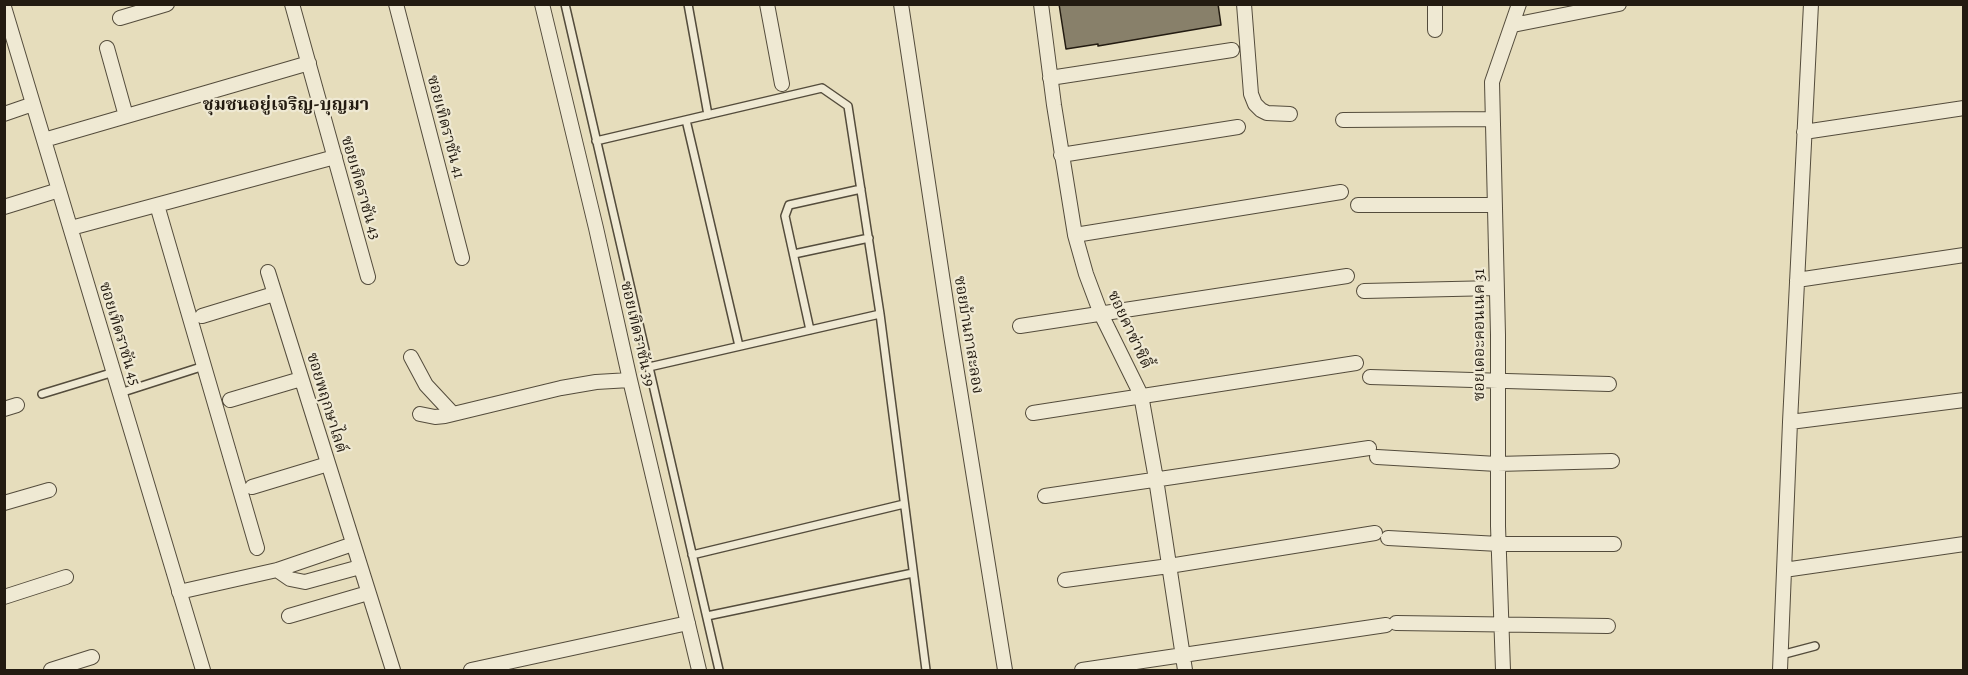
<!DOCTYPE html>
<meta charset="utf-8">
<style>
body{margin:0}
#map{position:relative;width:1968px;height:675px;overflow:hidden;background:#e6ddbc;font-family:Alegreya,serif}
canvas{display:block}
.frame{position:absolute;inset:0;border:6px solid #231b11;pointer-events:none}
</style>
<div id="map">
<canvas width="1968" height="675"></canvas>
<div class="frame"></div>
</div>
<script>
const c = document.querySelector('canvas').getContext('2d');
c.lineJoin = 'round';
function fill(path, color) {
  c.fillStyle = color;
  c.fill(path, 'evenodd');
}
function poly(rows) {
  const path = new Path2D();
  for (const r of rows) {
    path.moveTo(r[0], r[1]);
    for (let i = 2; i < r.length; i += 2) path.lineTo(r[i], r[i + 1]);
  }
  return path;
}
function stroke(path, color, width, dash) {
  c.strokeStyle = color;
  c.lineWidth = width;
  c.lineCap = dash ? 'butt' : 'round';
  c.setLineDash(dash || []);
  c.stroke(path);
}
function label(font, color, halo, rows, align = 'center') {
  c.font = font + ' Alegreya,"Noto Serif Thai",serif';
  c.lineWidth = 4.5;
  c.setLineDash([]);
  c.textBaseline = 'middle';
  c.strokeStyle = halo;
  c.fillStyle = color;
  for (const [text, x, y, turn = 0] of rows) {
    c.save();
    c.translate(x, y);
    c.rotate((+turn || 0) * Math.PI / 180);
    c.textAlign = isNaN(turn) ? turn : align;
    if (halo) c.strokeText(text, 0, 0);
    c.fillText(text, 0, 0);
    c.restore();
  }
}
const building = poly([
 [1059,4,1218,4,1221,25,1098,46,1098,44,1066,49,1059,4]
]);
const service = poly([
 [565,4,719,670],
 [688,4,708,115],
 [686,120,739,346],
 [596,141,822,88,848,106,880,314,926,670],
 [794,254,869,238],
 [810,330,785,216,789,205,861,189],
 [649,367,880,314],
 [120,393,204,366],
 [42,394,114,372],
 [692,555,904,504],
 [707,616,913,573],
 [1781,655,1815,646]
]);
const minor = poly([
 [292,4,368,277],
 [396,4,462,258],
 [542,4,596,228,630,380,699,670],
 [767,4,782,84],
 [901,4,951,335,1005,670],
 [1041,4,1054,105,1075,235,1086,274,1101,314,1141,395,1156,479,1185,670],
 [1244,4,1251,94,1255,104,1261,110,1267,113,1290,114],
 [1435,4,1435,30],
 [4,7,203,670],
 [120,18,167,4],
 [1513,25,1619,4],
 [107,48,126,116],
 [1050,78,1232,50],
 [4,114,33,104],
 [1343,120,1492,119],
 [1804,132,1964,108],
 [44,140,309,63],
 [1061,155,1238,127],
 [157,205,257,548],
 [1358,205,1495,205],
 [4,207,59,190],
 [71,228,335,157],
 [1075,235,1341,192],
 [268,272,393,670],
 [1797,280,1964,255],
 [1364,291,1496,288],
 [202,316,274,294],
 [1020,326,1347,276],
 [411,357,426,385,453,414],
 [1370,377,1609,384],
 [230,400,301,379],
 [4,409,17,405],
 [1033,413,1356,363],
 [420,414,435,417,445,416,561,388,596,382,630,380],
 [1790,422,1964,400],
 [1377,457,1497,464,1612,461],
 [252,487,328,464],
 [1045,496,1369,448],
 [4,503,49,490],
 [1388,538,1499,544,1614,544],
 [277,570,290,579,305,582,360,567],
 [1784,570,1964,544],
 [1065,580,1169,566,1375,533],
 [179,592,277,570,353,544],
 [4,597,66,577],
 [289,616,368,593],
 [1396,623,1608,626],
 [51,670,92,657],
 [471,670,688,623],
 [1082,670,1386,625],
 [1503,670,1498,526,1498,335,1492,82,1519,4],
 [1780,670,1790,422,1811,4]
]);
const streetNames = [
 ["ซอยเทิดราชัน 41",445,127,75],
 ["ซอยเทิดราชัน 43",360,188,74],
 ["ซอยคาซ่าซิตี้",1129,330,65],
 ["ซอยเทิดราชัน 45",119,334,73],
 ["ซอยเทิดราชัน 39",637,334,77],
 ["ซอยบ้านกาสะลอง",968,335,81],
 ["ซอยเดอะคอนเนค 31",1480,335,-90],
 ["ซอยพฤกษาไลต์",326,403,73]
];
const neighbourhoodNames = [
 ["ชุมชนอยู่เจริญ-บุญมา",286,106]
];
fill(building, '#88806a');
stroke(building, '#231b11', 1.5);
stroke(service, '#544c3c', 10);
stroke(minor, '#544c3c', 16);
stroke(service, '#efe9d3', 7);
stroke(minor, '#efe9d3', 14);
label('16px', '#231b11', '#efe9d3', streetNames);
label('bold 18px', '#231b11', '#efe9d3', neighbourhoodNames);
</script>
